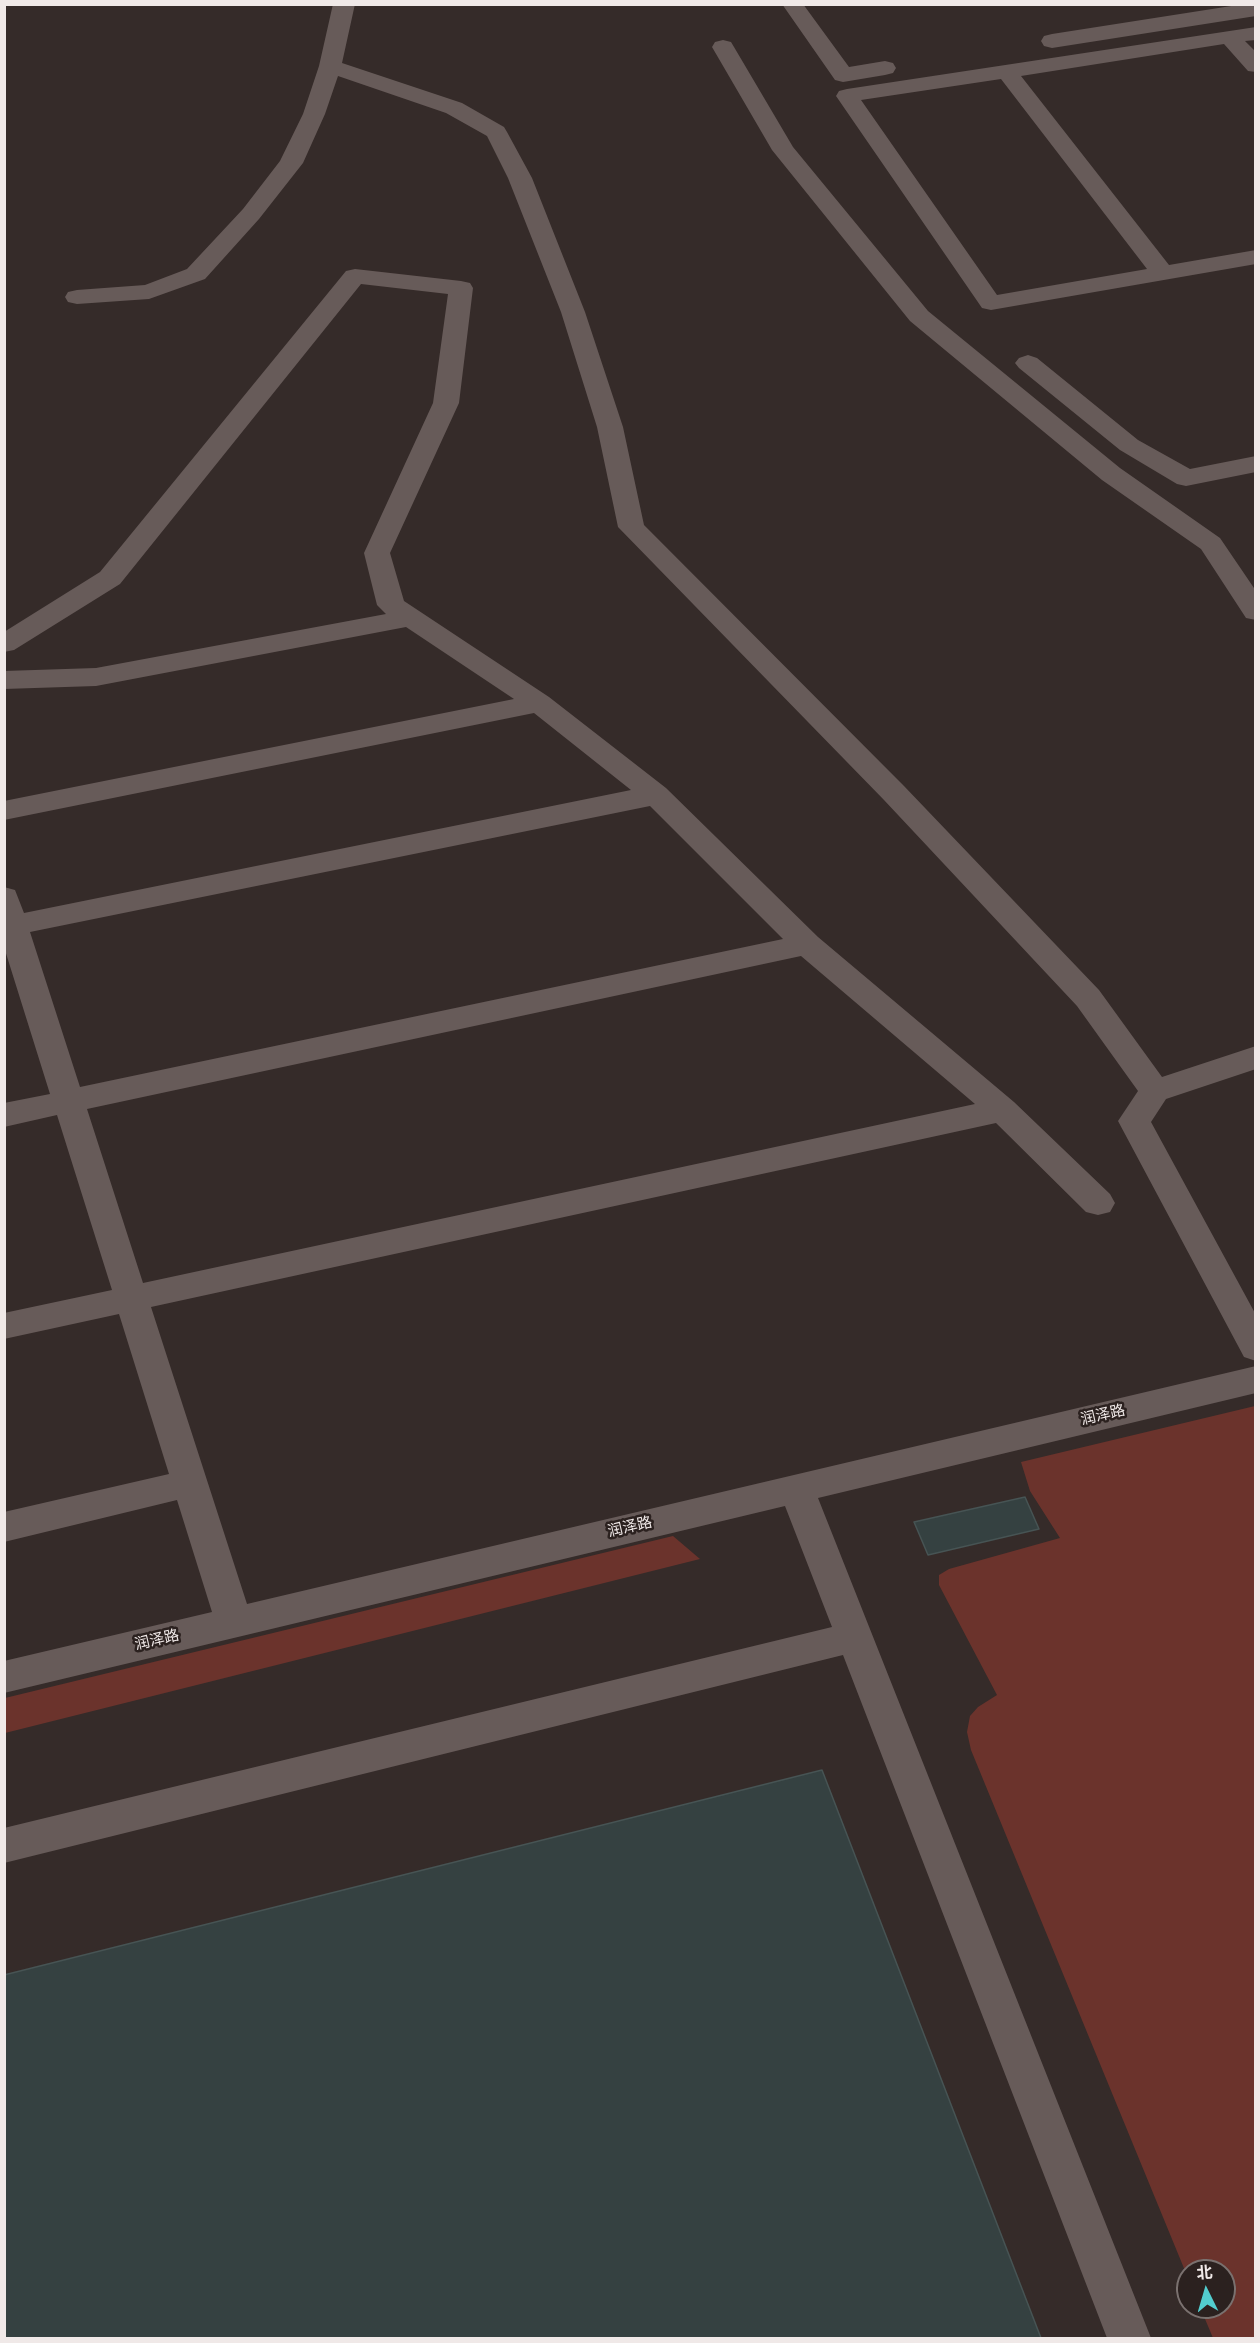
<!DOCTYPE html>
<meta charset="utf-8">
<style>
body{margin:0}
#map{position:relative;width:1260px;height:2343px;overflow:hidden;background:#352b29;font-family:Raleway,"Noto Sans SC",sans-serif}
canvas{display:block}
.frame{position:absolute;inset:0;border:6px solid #f0e9e8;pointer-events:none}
.north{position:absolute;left:1176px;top:2259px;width:60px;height:60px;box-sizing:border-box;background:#2b211f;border:2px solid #7a716f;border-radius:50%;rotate:355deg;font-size:16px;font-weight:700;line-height:24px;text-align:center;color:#f0e9e8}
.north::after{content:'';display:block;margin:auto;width:21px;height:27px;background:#52cdce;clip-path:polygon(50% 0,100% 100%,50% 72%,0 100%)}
</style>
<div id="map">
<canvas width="1260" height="2343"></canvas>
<div class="frame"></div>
<div class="north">北</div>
</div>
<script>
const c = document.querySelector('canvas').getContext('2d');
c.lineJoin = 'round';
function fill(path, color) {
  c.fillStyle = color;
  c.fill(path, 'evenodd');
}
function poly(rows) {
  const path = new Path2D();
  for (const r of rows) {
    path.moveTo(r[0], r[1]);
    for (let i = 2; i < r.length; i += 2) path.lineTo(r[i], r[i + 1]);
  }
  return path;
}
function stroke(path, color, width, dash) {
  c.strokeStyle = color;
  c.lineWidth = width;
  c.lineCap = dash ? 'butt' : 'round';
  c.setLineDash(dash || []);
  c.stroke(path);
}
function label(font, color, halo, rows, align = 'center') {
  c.font = font + ' Raleway,"Noto Sans SC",sans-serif';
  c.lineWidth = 5;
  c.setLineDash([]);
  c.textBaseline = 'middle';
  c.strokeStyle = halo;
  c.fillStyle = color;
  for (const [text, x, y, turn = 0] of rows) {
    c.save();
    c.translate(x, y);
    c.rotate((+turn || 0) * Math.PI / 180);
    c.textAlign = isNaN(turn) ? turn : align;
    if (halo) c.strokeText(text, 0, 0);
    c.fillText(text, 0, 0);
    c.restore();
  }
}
const green = poly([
 [1255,1406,1256,2338,1213,2338,1200,2307,1224,2307,1224,2271,1188,2271,1188,2278,971,1750,967,1732,970,1716,978,1707,997,1695,939,1585,939,1575,949,1569,1060,1538,1030,1491,1021,1462],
 [673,1536,700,1559,5,1733,5,1698]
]);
const building = poly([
 [1025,1497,1039,1529,928,1555,914,1522,1025,1497],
 [822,1770,1041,2338,4,2338,4,1975,822,1770]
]);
const minor = poly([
 [333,4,355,4,342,63,462,103,504,127,507,132,532,178,585,312,623,427,644,525,904,786,1099,990,1162,1077,1256,1046,1256,1069,1166,1099,1151,1122,1256,1315,1256,1361,1244,1357,1118,1121,1138,1091,1077,1006,884,800,618,527,597,427,561,312,508,178,487,136,446,113,338,76,325,114,303,163,259,219,205,279,149,299,77,304,68,302,65,297,68,292,77,290,145,285,187,269,243,209,280,161,303,114,319,66,333,4],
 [782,4,803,4,849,67,885,61,893,63,896,68,893,73,885,75,843,82,835,80,782,4],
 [1244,4,1256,4,1256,16,1052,48,1044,46,1041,41,1044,36,1052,34,1244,4],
 [1256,27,1256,40,1245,41,1256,52,1256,72,1248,71,1224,44,1021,76,1169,265,1256,250,1256,264,991,310,982,308,836,96,839,91,847,89,1256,27],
 [1001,79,1147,269,997,295,861,100,1001,79],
 [723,40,731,42,734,47,793,147,928,311,1120,468,1220,538,1256,591,1256,620,1246,618,1201,549,1102,480,910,321,772,150,712,47,715,42,723,40],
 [355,269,461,281,470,283,473,288,459,403,390,553,404,601,549,697,666,788,818,937,1014,1102,1110,1194,1115,1203,1110,1212,1098,1215,1086,1212,996,1123,151,1307,247,1604,1256,1366,1256,1393,818,1498,1151,2338,1107,2338,843,1655,4,1863,4,1828,832,1627,785,1506,4,1693,4,1661,212,1612,177,1500,4,1542,4,1512,169,1474,119,1314,4,1339,4,1313,112,1290,57,1115,4,1127,4,1103,50,1094,4,947,4,887,15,890,24,913,631,790,534,713,4,820,4,801,514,699,406,627,96,686,4,689,4,671,96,668,386,614,377,605,364,553,433,403,448,294,361,284,120,584,14,650,4,652,4,632,100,572,346,271,355,269],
 [650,806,783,939,80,1087,30,932,650,806],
 [801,956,975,1104,143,1283,87,1109,801,956],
 [1028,355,1037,358,1138,440,1190,469,1256,456,1256,472,1186,486,1177,484,1120,450,1019,368,1015,363,1019,358,1028,355]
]);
const streetNames = [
 ["润泽路",1103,1415,-13],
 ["润泽路",630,1527,-13],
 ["润泽路",157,1640,-13]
];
fill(green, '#6b332c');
fill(building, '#354141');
stroke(building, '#475454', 1.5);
fill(minor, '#675b59');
label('15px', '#f0e9e8', '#2b211f', streetNames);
</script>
